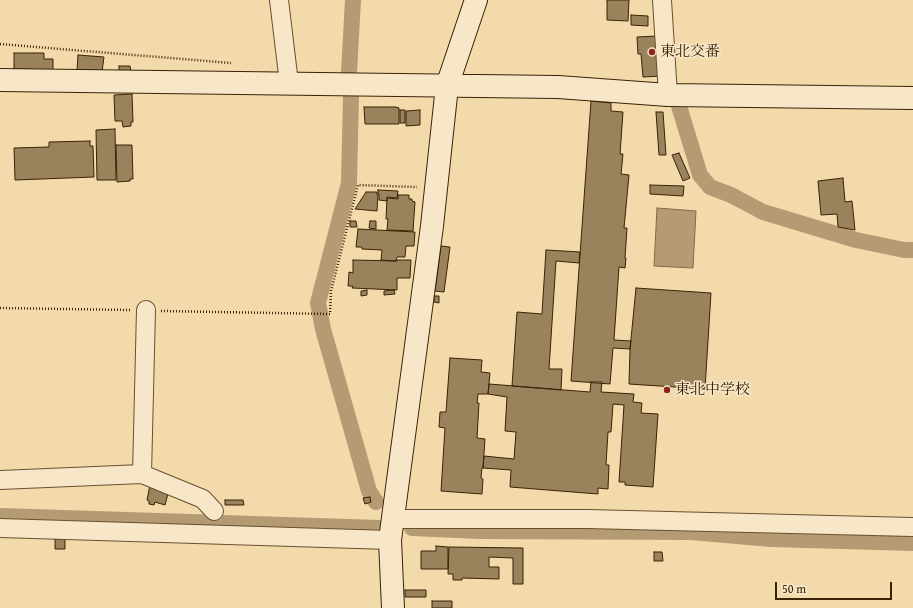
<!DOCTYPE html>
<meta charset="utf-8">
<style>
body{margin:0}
#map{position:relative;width:913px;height:608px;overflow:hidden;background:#f3daab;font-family:"Gentium Book Plus",serif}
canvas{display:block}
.scale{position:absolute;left:775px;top:582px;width:117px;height:18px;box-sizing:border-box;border:2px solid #392206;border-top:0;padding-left:5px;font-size:12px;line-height:14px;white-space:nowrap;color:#392206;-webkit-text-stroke:3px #f7e7c8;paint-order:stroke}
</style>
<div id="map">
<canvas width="913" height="608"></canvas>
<div class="scale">50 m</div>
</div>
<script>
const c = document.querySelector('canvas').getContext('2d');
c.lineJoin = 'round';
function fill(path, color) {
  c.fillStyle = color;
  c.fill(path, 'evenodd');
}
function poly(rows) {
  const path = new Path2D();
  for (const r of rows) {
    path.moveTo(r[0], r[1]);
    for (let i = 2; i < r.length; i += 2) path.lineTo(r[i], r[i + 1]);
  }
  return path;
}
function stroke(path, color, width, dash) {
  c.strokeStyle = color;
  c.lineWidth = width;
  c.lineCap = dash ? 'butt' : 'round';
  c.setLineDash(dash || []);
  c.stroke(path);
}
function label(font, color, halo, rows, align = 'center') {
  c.font = font + ' "Gentium Book Plus","Noto Serif JP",serif';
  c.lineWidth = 3;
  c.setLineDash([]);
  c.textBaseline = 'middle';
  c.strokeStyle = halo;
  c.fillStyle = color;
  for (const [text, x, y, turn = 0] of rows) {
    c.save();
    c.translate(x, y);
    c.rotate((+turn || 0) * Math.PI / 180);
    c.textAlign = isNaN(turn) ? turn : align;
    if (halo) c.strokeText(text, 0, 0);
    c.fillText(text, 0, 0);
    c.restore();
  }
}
const water = poly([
 [657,208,696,211,693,268,654,266,657,208]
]);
const canal = poly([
 [349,73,353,0],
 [351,95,349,183,318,303,323,329,369,491,376,502],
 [679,106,700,175,710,187,731,195,763,212,856,240,904,250,913,250],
 [0,516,380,528],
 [412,528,480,531,691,532,771,539,913,543]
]);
const building = poly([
 [607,0,629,0,628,21,607,20,607,0],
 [631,15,648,16,648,26,631,25,631,15],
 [657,36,662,76,643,77,641,54,638,54,637,37,657,36],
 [14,53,44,53,44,59,53,59,53,70,14,69,14,53],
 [78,55,104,57,102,72,77,70,78,55],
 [119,66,130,66,131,71,119,71,119,66],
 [132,94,133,122,131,122,131,126,123,127,122,121,115,121,114,95,132,94],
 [591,101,611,103,611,111,623,112,620,154,623,154,621,174,629,175,624,228,627,228,625,258,626,258,625,268,619,267,614,340,631,341,630,349,613,348,610,384,571,381,591,101],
 [364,107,396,107,399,108,399,124,365,124,364,107],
 [400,110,405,110,405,123,400,123,400,110],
 [420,110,420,125,406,126,406,111,420,110],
 [656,112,663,112,666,155,659,155,656,112],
 [115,129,116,180,97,180,96,130,115,129],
 [90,141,90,146,93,146,94,177,15,180,14,148,49,147,49,142,90,141],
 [116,145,132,145,133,179,130,179,130,181,117,182,116,145],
 [679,153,690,178,683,181,672,155,679,153],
 [843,178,845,202,852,201,855,230,838,227,837,214,821,215,818,181,843,178],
 [650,185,684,186,683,196,650,194,650,185],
 [378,190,398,191,397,198,387,197,387,201,379,200,379,194,378,194,378,190],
 [366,192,377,192,377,195,378,195,377,211,355,209,366,192],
 [398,195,409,195,409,199,412,199,412,201,415,202,413,231,387,230,388,219,386,219,387,198,398,199,398,195],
 [350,221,356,221,357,227,350,227,350,221],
 [370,221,376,221,376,229,369,228,370,221],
 [358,229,415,232,414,246,406,246,405,257,397,257,396,261,381,260,382,250,362,249,362,247,356,247,358,229],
 [441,246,450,247,444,292,435,291,441,246],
 [546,250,580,252,579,263,556,261,549,369,562,369,561,390,512,386,517,312,542,314,546,250],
 [353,260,397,261,397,260,411,260,410,278,397,278,397,290,352,288,353,286,348,286,349,272,353,273,353,260],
 [636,288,711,293,705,389,629,384,630,349,636,288],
 [367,290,367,295,361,296,361,291,367,290],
 [394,290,395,294,384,295,384,291,394,290],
 [434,296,439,296,439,303,434,302,434,296],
 [450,358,482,360,481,372,490,373,488,394,478,394,477,403,479,403,477,438,485,439,483,468,482,468,481,478,483,479,482,494,441,491,445,428,439,427,440,412,446,412,450,358],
 [591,382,602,382,601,392,634,394,633,402,642,403,641,413,658,414,653,487,625,485,625,482,619,482,624,405,613,404,611,432,608,432,606,465,609,465,608,489,598,488,598,494,510,487,511,470,483,468,484,456,514,459,516,432,505,431,507,397,488,394,489,384,590,392,591,382],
 [150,485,169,490,165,505,155,502,154,505,149,504,149,501,147,500,150,485],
 [370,497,371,502,365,504,363,498,370,497],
 [225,500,243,500,244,505,225,505,225,500],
 [55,539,65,539,65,549,55,549,55,539],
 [436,546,448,547,448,569,421,569,421,551,436,551,436,546],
 [449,547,523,548,523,584,513,584,513,558,489,557,489,567,499,567,499,579,462,578,462,580,453,580,453,574,448,574,449,547],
 [654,552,662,552,663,561,654,561,654,552],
 [405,590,426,590,426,597,405,597,405,590],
 [432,601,452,601,452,608,432,608,432,601]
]);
const path = poly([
 [0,44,231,63],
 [0,308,130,310],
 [161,311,330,314,331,291,358,185,417,187]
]);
const street = poly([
 [279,0,289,83],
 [662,0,668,95],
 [142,474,146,310],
 [0,480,142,474,203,499,214,511],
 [393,519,588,519,913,527],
 [0,528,390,540]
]);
const secondary = poly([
 [0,80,558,87,668,95,913,98],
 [393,608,390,540,432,226,447,86,476,0]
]);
const markers = [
 [652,52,4,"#8f2418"],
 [667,390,4,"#8f2418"]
];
const poiNames = [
 ["東北交番",660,52],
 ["東北中学校",675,390]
];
fill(water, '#b49b73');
stroke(water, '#836b47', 1);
stroke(canal, '#b49b73', 16);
fill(building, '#9a825c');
stroke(building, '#392206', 1);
stroke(street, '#68502f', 20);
stroke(secondary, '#392206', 24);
stroke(path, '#392206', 2.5, [1, 2]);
stroke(street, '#f7e7c8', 18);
stroke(secondary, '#f7e7c8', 22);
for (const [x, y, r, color] of markers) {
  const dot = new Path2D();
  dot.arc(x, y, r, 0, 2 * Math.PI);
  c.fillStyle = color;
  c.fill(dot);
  stroke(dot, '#f7e7c8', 1.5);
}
label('15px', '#392206', '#f7e7c8', poiNames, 'left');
</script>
